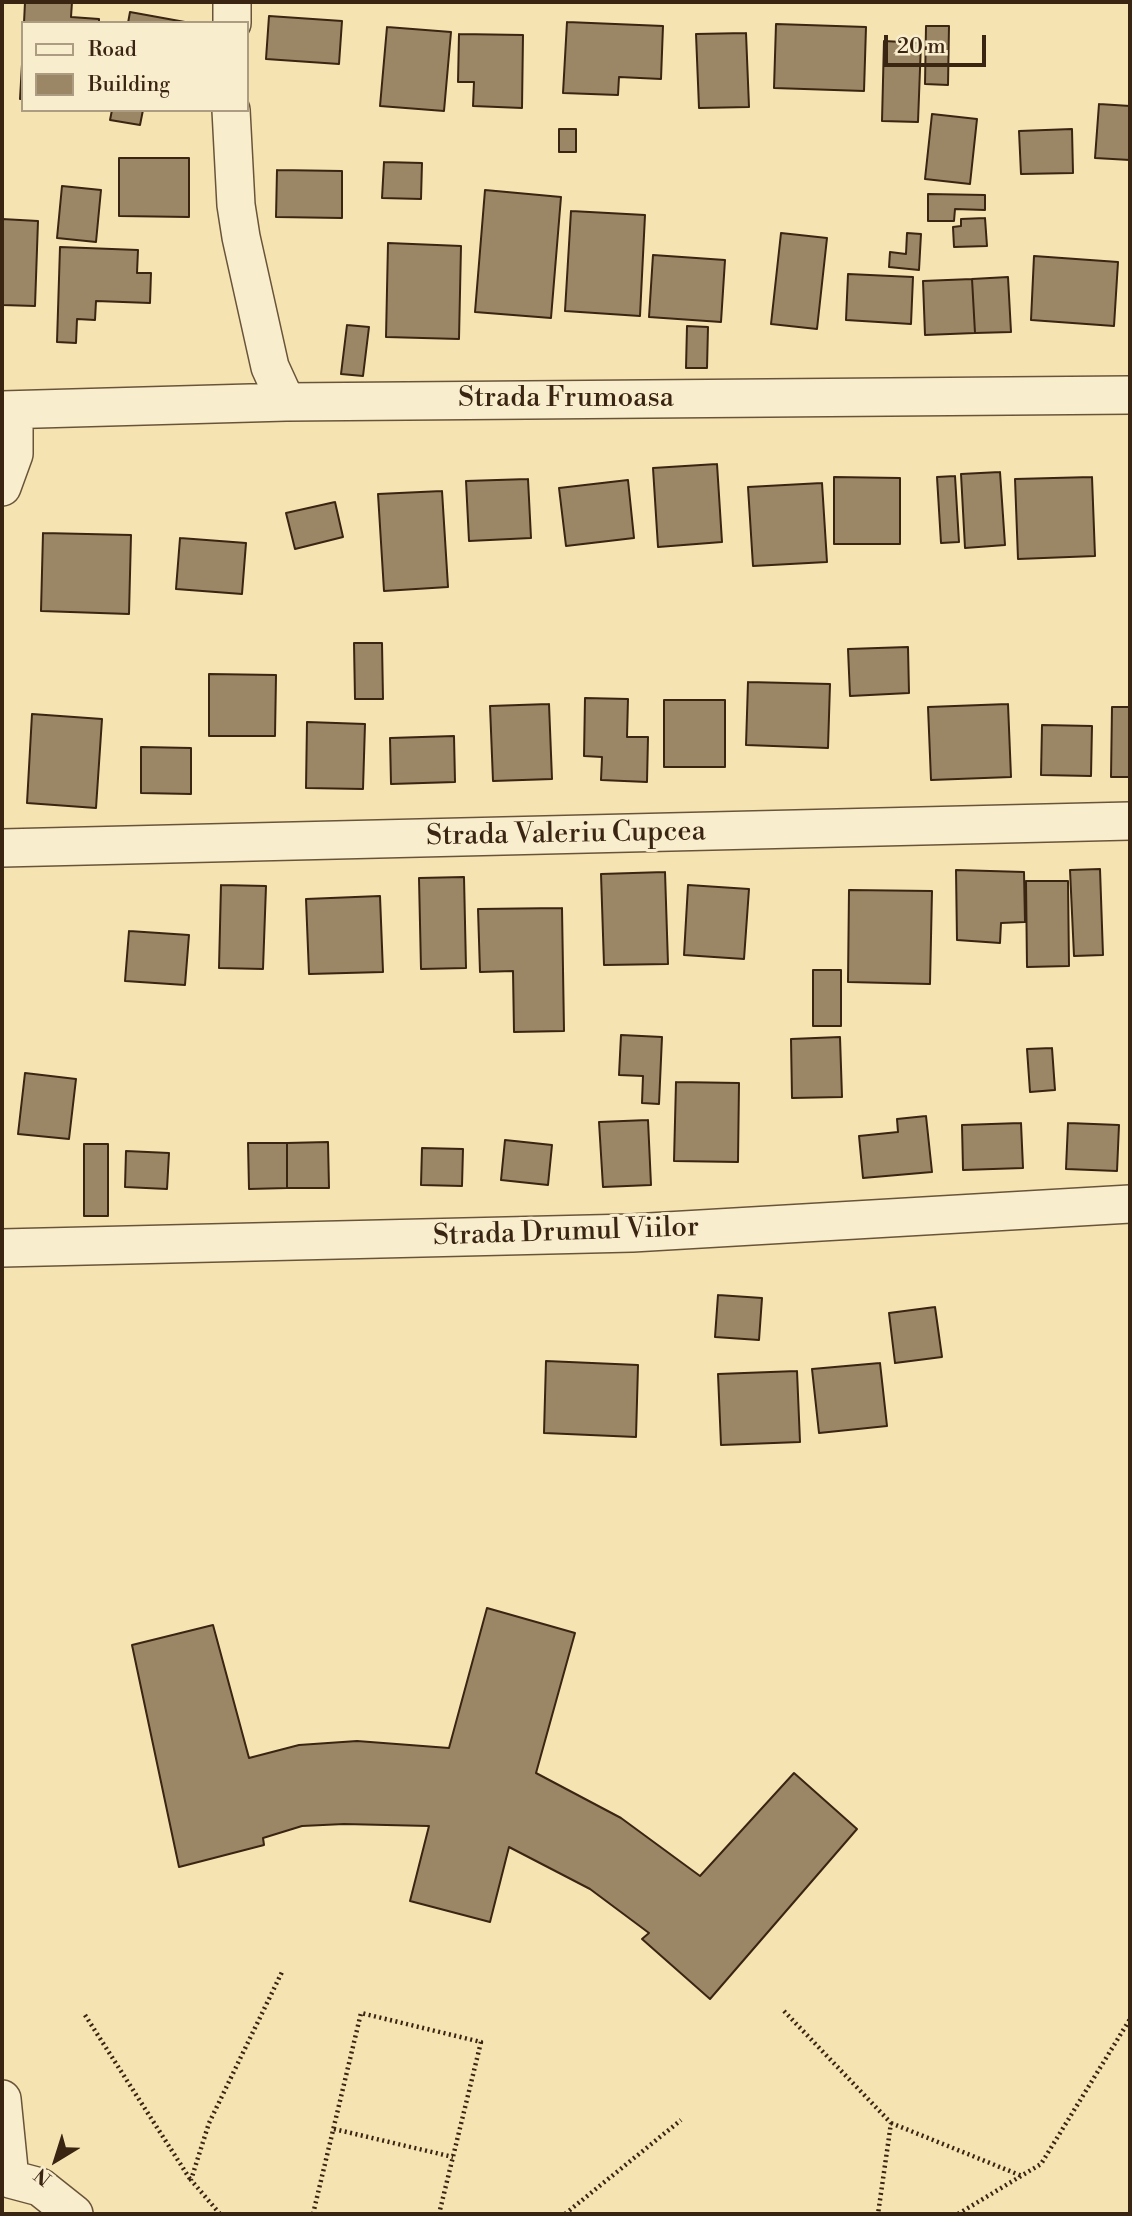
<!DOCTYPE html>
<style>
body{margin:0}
#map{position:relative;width:1132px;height:2216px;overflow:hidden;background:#f5e3b2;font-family:"Libre Bodoni",serif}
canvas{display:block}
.frame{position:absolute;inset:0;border:4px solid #3a2412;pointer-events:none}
.legend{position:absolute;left:21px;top:21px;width:228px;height:91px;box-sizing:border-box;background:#f8edcd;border:2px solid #ac9d82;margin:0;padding:9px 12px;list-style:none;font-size:21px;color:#3a2412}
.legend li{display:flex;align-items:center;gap:14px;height:35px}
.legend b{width:35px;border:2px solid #ac9d82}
.north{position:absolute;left:21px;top:2125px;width:70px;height:70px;-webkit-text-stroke:5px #f8edcd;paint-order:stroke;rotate:218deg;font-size:19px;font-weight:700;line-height:28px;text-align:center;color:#3a2412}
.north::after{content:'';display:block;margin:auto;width:24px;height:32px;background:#3a2412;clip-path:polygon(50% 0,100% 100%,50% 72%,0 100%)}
.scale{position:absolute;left:884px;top:35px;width:102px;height:32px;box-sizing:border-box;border:4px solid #3a2412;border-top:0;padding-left:9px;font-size:21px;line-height:24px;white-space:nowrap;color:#3a2412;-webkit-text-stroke:5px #f8edcd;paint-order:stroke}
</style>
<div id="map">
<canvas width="1132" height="2216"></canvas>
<div class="frame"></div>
<ul class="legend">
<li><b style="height:9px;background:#f8edcd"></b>Road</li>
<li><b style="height:19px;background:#9b8765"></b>Building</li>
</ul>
<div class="north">N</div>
<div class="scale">20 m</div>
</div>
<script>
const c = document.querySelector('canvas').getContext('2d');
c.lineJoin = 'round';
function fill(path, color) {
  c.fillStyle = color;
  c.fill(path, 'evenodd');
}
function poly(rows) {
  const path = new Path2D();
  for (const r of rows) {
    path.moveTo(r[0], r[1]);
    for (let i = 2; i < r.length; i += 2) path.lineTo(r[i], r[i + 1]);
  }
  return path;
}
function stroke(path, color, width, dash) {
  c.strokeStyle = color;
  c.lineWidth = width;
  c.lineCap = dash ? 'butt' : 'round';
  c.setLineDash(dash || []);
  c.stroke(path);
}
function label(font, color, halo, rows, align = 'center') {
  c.font = font + ' "Libre Bodoni",serif';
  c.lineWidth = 6;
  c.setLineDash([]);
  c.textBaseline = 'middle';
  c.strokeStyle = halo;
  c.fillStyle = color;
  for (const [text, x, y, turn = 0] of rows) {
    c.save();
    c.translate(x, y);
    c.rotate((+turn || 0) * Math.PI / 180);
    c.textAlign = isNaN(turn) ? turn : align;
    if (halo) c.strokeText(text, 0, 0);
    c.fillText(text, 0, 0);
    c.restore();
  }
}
const building = poly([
 [25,2,72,2,71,17,99,19,99,23,24,23,25,2],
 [130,12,185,22,185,23,128,23,130,12],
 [269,16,342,21,339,64,266,59,269,16],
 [567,22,663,26,661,79,619,77,618,95,563,93,567,22],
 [776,24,866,27,864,91,774,88,776,24],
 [926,26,949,26,948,85,925,84,926,26],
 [387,27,451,32,444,111,380,106,387,27],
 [746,33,749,107,699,108,696,34,746,33],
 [459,34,523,35,522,108,473,106,474,82,458,82,459,34],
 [884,41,921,43,918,122,882,121,884,41],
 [23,47,23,99,20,99,23,47],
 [1099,104,1130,106,1130,160,1095,158,1099,104],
 [112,110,143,110,140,125,110,120,112,110],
 [932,114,977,119,970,184,925,179,932,114],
 [559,129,576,129,576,152,559,152,559,129],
 [1072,129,1073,173,1021,174,1019,131,1072,129],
 [119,158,189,158,189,217,119,216,119,158],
 [384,162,422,163,421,199,382,198,384,162],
 [277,170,342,171,342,218,276,217,277,170],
 [62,186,101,190,96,242,57,238,62,186],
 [485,190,561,197,551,318,475,312,485,190],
 [928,194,985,195,985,210,955,209,954,221,928,221,928,194],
 [571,211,645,215,640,316,565,311,571,211],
 [985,218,987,246,954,247,953,227,961,226,961,219,985,218],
 [2,219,38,221,35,306,2,305,2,219],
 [781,233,827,238,817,329,771,324,781,233],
 [907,233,921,234,919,270,889,267,890,252,906,254,907,233],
 [388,243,461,246,459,339,386,337,388,243],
 [60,247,138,250,137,273,151,273,150,303,96,301,95,320,77,319,76,343,57,342,60,247],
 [653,255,725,260,721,322,649,317,653,255],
 [1034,256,1118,262,1114,326,1031,320,1034,256],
 [848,274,913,277,911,324,846,320,848,274],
 [1008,277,1011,332,975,333,972,279,1008,277],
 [972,279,975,333,925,335,923,281,972,279],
 [347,325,369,327,363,376,341,374,347,325],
 [687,326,708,327,707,368,686,368,687,326],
 [717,464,722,542,658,547,653,468,717,464],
 [1000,472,1005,545,965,548,961,474,1000,472],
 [955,476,959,542,941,543,937,477,955,476],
 [834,477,900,478,900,544,834,544,834,477],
 [1092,477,1095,556,1018,559,1015,479,1092,477],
 [528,479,531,538,469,541,466,481,528,479],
 [628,480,634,538,566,546,559,488,628,480],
 [822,483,827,562,753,566,748,487,822,483],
 [442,491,448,587,384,591,378,494,442,491],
 [335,502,343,537,295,549,286,513,335,502],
 [43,533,131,535,129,614,41,611,43,533],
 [180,538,246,543,242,594,176,589,180,538],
 [354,643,382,643,383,699,355,699,354,643],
 [908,647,909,693,850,696,848,649,908,647],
 [209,674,276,675,275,736,209,736,209,674],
 [748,682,830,684,828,748,746,745,748,682],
 [585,698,628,699,627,737,648,737,647,782,601,780,602,757,584,756,585,698],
 [664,700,725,700,725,767,664,767,664,700],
 [549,704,552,779,493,781,490,706,549,704],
 [1008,704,1011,777,931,780,928,707,1008,704],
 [1112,707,1130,707,1130,777,1111,777,1112,707],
 [32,714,102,719,96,808,27,803,32,714],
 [307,722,365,724,363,789,306,788,307,722],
 [1042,725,1092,726,1091,776,1041,775,1042,725],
 [454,736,455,782,391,784,390,738,454,736],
 [141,747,191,748,191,794,141,793,141,747],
 [1100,869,1103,955,1074,956,1070,870,1100,869],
 [956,870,1024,872,1025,922,1001,923,1000,943,957,940,956,870],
 [665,872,668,964,604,965,601,874,665,872],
 [464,877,466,968,421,969,419,878,464,877],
 [1026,881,1068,881,1069,966,1027,967,1026,881],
 [221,885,266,886,263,969,219,968,221,885],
 [688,885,749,889,744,959,684,955,688,885],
 [849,890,932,891,930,984,848,982,849,890],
 [380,896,383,972,309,974,306,899,380,896],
 [562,908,564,1031,514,1032,513,971,480,972,478,909,562,908],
 [129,931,189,935,185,985,125,981,129,931],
 [813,970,841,970,841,1026,813,1026,813,970],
 [621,1035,662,1037,659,1104,642,1103,643,1076,619,1075,621,1035],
 [840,1037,842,1097,792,1098,791,1039,840,1037],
 [1052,1048,1055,1090,1030,1092,1027,1049,1052,1048],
 [25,1073,76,1079,69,1139,18,1134,25,1073],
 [676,1082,739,1083,738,1162,674,1161,676,1082],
 [926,1116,932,1172,863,1178,859,1136,898,1132,897,1119,926,1116],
 [648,1120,651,1185,603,1187,599,1122,648,1120],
 [1021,1123,1023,1168,963,1170,962,1125,1021,1123],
 [1068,1123,1119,1125,1117,1171,1066,1169,1068,1123],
 [505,1140,552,1145,548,1185,501,1180,505,1140],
 [328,1142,329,1188,287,1188,287,1143,328,1142],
 [248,1143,287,1143,287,1188,249,1189,248,1143],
 [84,1144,108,1144,108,1216,84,1216,84,1144],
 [422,1148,463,1149,462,1186,421,1185,422,1148],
 [126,1151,169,1153,167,1189,125,1187,126,1151],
 [718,1295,762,1298,759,1340,715,1337,718,1295],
 [935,1307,942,1357,895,1363,889,1313,935,1307],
 [546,1361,638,1365,636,1437,544,1433,546,1361],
 [880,1363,887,1426,819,1433,812,1369,880,1363],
 [797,1371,800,1442,721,1445,718,1374,797,1371],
 [487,1608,575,1633,536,1773,621,1818,700,1876,794,1773,857,1829,710,1999,642,1939,649,1933,590,1889,509,1847,490,1922,410,1901,429,1826,344,1824,302,1826,263,1838,264,1845,179,1867,132,1645,213,1625,249,1758,299,1745,357,1741,449,1748,487,1608]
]);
const path = poly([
 [784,2011,891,2123,878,2214],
 [85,2015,190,2179],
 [891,2123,1022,2176],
 [334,2129,453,2157],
 [220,2214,191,2180,209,2123,282,1972],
 [313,2214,361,2013,481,2042,439,2214],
 [565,2214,681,2120],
 [958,2214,1041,2164,1130,2019]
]);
const street = poly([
 [232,23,232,2],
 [231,110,236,205,241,237,270,367,286,402],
 [2,410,286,402,1130,395],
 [2,487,14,454,14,410],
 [2,848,1130,821],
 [2,1248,632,1233,1130,1204],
 [2,2099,10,2179,40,2187,74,2214]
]);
const streetNames = [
 ["Strada Frumoasa",566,399],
 ["Strada Valeriu Cupcea",566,835,-1],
 ["Strada Drumul Viilor",566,1233,-2]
];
fill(building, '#9b8765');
stroke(building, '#3a2412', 2);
stroke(street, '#69543a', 40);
stroke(path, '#3a2412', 4.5, [2, 3.5]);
stroke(street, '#f8edcd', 37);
label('28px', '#3a2412', '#f8edcd', streetNames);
</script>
